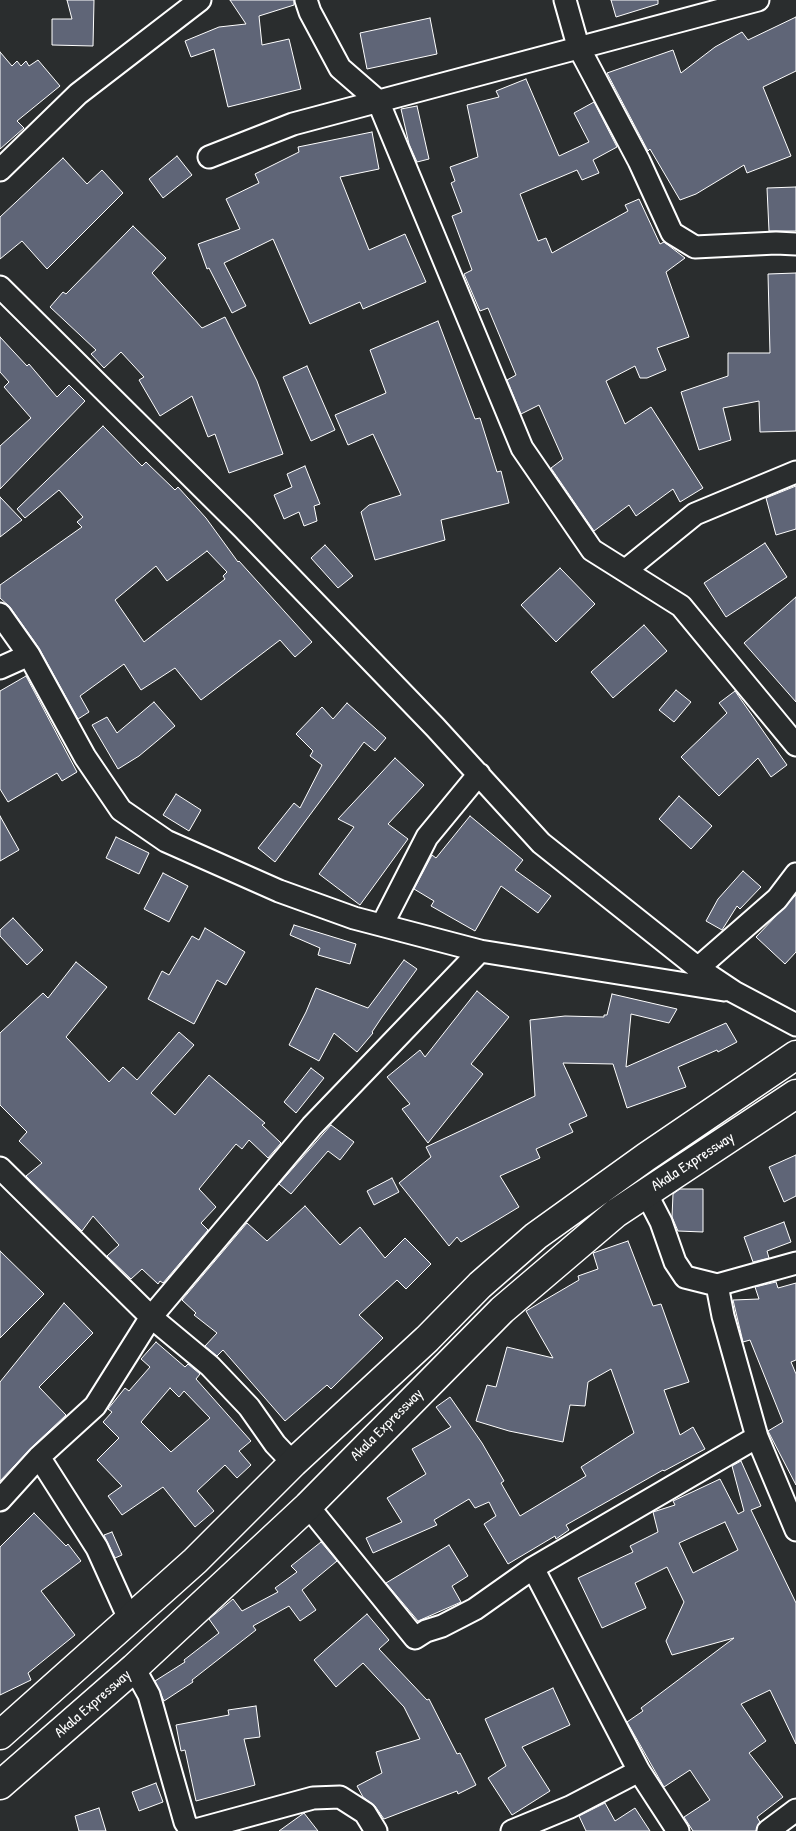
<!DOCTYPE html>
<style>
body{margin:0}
canvas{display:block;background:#2a2d2e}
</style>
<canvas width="796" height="1831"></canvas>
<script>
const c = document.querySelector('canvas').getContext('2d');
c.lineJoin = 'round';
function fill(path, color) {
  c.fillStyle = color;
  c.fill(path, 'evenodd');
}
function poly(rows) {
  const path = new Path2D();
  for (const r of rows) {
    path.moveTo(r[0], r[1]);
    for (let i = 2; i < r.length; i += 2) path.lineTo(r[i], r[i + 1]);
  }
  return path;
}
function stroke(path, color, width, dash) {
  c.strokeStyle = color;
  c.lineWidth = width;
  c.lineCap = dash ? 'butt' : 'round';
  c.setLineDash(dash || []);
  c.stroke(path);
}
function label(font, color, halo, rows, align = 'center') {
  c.font = font + ' "Patrick Hand",sans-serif';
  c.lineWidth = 4.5;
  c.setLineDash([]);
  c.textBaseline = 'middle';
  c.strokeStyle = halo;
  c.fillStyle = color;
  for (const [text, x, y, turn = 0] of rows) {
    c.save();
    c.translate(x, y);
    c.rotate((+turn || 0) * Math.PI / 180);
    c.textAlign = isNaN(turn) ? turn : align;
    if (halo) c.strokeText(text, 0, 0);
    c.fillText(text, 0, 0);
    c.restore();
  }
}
const building = poly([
 [67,0,94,0,93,46,52,45,52,19,72,19,67,0],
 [230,0,294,0,294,5,259,16,262,45,289,39,301,89,228,107,214,49,191,57,185,41,219,27,246,24,230,0],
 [611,0,658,0,658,4,616,17,611,0],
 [796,17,796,71,763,87,791,156,747,173,744,165,696,194,680,200,650,149,648,151,607,73,673,50,681,73,715,47,742,32,748,40,796,17],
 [430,18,437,54,367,69,360,33,430,18],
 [0,52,12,66,17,61,21,66,26,61,29,66,38,60,60,86,17,121,24,128,0,149,0,52],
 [526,79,559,156,589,142,574,113,594,102,617,147,593,160,599,173,582,180,577,170,520,194,538,241,546,238,552,253,628,211,625,205,639,199,660,244,664,242,685,258,666,272,689,337,657,348,666,370,647,378,640,378,635,366,606,381,625,424,651,407,703,488,680,502,673,489,636,516,629,505,594,531,551,468,563,459,539,405,521,414,507,380,516,375,488,308,480,311,464,274,472,270,452,216,462,212,451,183,455,181,450,167,478,157,467,105,499,97,496,91,526,79],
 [417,106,429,159,417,162,409,144,401,109,417,106],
 [372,132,379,169,340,177,369,250,405,234,426,282,363,309,360,302,310,324,273,239,224,263,246,306,232,313,209,268,207,269,198,244,240,229,226,199,259,183,255,174,299,152,298,147,372,132],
 [177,156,192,175,163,198,149,179,177,156],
 [63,158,87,184,102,170,123,193,47,269,22,241,0,259,0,217,63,158],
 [796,187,796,231,769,231,767,188,796,187],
 [133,226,166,258,152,273,202,328,225,317,257,381,283,454,229,473,215,434,208,437,192,396,160,416,139,380,144,377,121,352,104,368,91,354,96,350,50,307,63,292,66,294,133,226],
 [796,273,796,431,760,432,759,401,723,408,731,440,699,450,681,392,728,376,728,353,770,353,768,274,796,273],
 [438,321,475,419,480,418,497,472,501,471,509,503,441,520,445,540,375,560,361,512,369,505,401,495,373,434,348,445,335,415,386,393,370,350,438,321],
 [0,337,27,366,29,364,57,397,69,385,85,401,0,489,0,446,31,418,4,387,9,382,0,372,0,337],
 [307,366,335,430,311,441,283,377,307,366],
 [103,426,142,466,146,462,175,490,178,487,206,518,238,562,239,561,312,642,295,657,280,640,201,700,175,668,141,690,124,664,80,696,89,712,78,719,39,648,10,607,0,598,0,585,82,527,77,522,83,517,59,490,25,518,17,509,103,426],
 [207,551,227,572,223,576,225,579,144,642,115,600,156,566,167,581,207,551],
 [305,466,320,504,314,506,317,521,304,526,299,512,284,519,274,495,292,487,287,474,305,466],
 [796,486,796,529,776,535,766,498,796,486],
 [0,497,22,520,0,537,0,497],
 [765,543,787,577,726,617,704,583,765,543],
 [325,545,353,576,338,588,311,558,325,545],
 [560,568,595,604,556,642,521,605,560,568],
 [796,597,796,702,744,643,796,597],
 [644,625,667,651,613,698,591,672,644,625],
 [26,676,77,772,62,781,57,773,8,802,0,789,0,691,26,676],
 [676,690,691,702,674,722,659,710,676,690],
 [735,691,787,765,771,777,758,758,719,796,681,757,727,713,719,703,735,691],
 [154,702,175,726,139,756,118,769,92,725,107,717,117,733,154,702],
 [347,703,386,738,375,751,364,742,275,862,258,848,294,803,300,808,322,765,310,756,313,751,296,734,322,707,333,719,347,703],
 [395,758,424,785,388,824,408,839,360,905,319,874,354,827,338,819,395,758],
 [176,794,201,810,189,831,163,815,176,794],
 [679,796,712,826,691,849,659,819,679,796],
 [0,816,19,850,0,861,0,816],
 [470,816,523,860,515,870,551,896,538,913,501,886,475,931,431,906,434,901,414,889,432,855,436,858,470,816],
 [116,837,149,853,139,874,106,858,116,837],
 [743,871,761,887,740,909,737,906,722,930,706,921,718,899,743,871],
 [163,873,188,886,169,922,144,909,163,873],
 [796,895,796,952,785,964,756,937,796,895],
 [13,918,43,950,27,965,0,936,0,930,13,918],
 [294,925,356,944,350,964,318,955,320,948,290,935,294,925],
 [205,928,245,952,226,985,217,980,194,1024,148,999,162,971,169,975,192,936,199,940,205,928],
 [404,960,417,969,382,1017,372,1032,373,1033,357,1052,334,1033,319,1061,289,1045,306,1012,316,988,368,1008,404,960],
 [76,962,107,987,66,1037,109,1082,123,1067,137,1080,179,1032,194,1045,151,1093,175,1115,209,1075,265,1123,262,1125,281,1143,268,1158,249,1140,242,1149,236,1144,199,1189,216,1207,201,1223,208,1230,163,1283,160,1281,158,1284,142,1269,131,1279,107,1256,119,1245,93,1216,82,1231,26,1176,42,1163,19,1141,27,1132,0,1105,0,1033,43,993,48,998,76,962],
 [477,991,509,1017,471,1064,483,1074,428,1143,402,1109,410,1104,387,1077,420,1050,425,1057,477,991],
 [612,994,677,1009,669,1023,631,1014,626,1067,726,1023,737,1042,718,1052,717,1050,678,1067,686,1087,627,1108,613,1064,563,1063,587,1116,569,1124,573,1132,536,1149,540,1158,500,1176,519,1207,461,1242,457,1237,449,1246,399,1183,431,1157,426,1147,535,1096,530,1020,565,1016,604,1017,604,1015,607,1015,612,994],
 [311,1068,324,1078,296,1113,284,1102,311,1068],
 [331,1125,354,1142,340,1160,328,1151,291,1194,279,1184,331,1125],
 [796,1155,796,1196,784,1202,769,1167,796,1155],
 [392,1178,399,1192,374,1205,367,1191,392,1178],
 [680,1189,703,1189,703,1232,678,1231,672,1217,673,1194,680,1189],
 [305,1206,340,1245,360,1227,385,1258,405,1238,431,1264,406,1289,397,1280,359,1315,383,1338,331,1389,327,1385,285,1421,223,1350,217,1356,205,1346,217,1333,194,1315,196,1313,182,1300,247,1223,267,1241,305,1206],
 [784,1222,791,1242,767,1251,769,1258,753,1262,744,1237,784,1222],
 [628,1241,653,1306,661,1304,689,1382,664,1390,680,1435,693,1427,705,1449,664,1471,663,1470,566,1525,569,1530,556,1539,555,1536,508,1564,484,1524,496,1516,489,1502,475,1508,469,1499,434,1520,437,1525,373,1553,366,1538,402,1522,387,1498,426,1474,412,1449,451,1427,436,1407,450,1397,482,1443,504,1481,501,1483,520,1516,586,1476,581,1467,634,1433,611,1369,588,1382,585,1406,570,1405,563,1442,509,1431,476,1421,487,1385,496,1387,507,1347,553,1358,526,1311,579,1280,578,1276,598,1269,593,1253,628,1241],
 [0,1251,44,1294,0,1338,0,1251],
 [776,1282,778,1288,796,1283,796,1360,791,1362,796,1374,796,1485,769,1433,768,1431,783,1422,750,1340,743,1342,733,1300,759,1299,755,1287,776,1282],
 [64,1303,93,1333,39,1387,66,1415,31,1448,0,1481,0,1382,64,1303],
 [156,1342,185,1367,188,1364,200,1374,196,1379,251,1441,239,1451,251,1465,237,1478,225,1465,197,1491,214,1511,195,1527,163,1487,122,1515,108,1496,122,1486,97,1460,119,1438,103,1422,112,1412,108,1409,125,1388,129,1391,150,1367,141,1359,156,1342],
 [170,1388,179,1397,184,1391,210,1418,171,1452,141,1422,170,1388],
 [741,1461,761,1506,751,1510,796,1603,796,1744,770,1690,741,1704,766,1741,749,1753,783,1797,757,1817,760,1822,756,1831,693,1831,684,1817,710,1800,690,1770,664,1787,627,1722,643,1711,641,1708,734,1638,672,1655,666,1641,684,1602,667,1567,635,1583,646,1608,602,1628,578,1578,633,1552,630,1546,658,1532,653,1512,675,1505,673,1501,720,1479,738,1514,744,1511,732,1466,741,1461],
 [725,1522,738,1550,693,1573,679,1543,725,1522],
 [34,1513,66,1546,68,1544,81,1561,41,1591,75,1635,28,1673,31,1680,0,1695,0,1547,34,1513],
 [112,1532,122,1555,115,1558,104,1535,112,1532],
 [321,1542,337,1561,302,1590,316,1610,300,1621,289,1606,253,1626,256,1630,192,1680,193,1682,164,1701,155,1681,185,1662,184,1660,219,1633,209,1619,233,1599,242,1611,278,1592,275,1588,297,1572,291,1566,321,1542],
 [449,1545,468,1576,452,1586,461,1602,418,1621,386,1583,449,1545],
 [367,1614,389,1640,379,1649,427,1700,429,1699,457,1754,460,1753,476,1785,458,1794,457,1791,384,1819,375,1806,363,1797,357,1786,382,1773,376,1752,420,1739,404,1707,363,1663,336,1687,314,1660,367,1614],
 [553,1688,570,1725,522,1747,550,1791,512,1815,488,1778,506,1766,485,1719,553,1688],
 [256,1706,260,1737,244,1739,255,1785,196,1801,185,1750,181,1751,176,1725,229,1715,228,1710,256,1706],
 [156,1783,163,1802,139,1811,132,1792,156,1783],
 [605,1803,615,1821,635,1808,650,1831,586,1831,579,1816,605,1803],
 [99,1808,106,1831,79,1831,75,1816,99,1808],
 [304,1813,318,1831,279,1831,304,1813]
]);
const minor = poly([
 [306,0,310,12,340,68,378,101,522,448,592,550,681,606,796,745],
 [565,0,578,46,639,161,672,233,695,247,776,243,796,244],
 [209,157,293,124,758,0],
 [0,170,78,94,200,0],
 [0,287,242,527,435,727,541,843,698,968,734,992,796,1025],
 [626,570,695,514,796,472],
 [0,614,29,655,85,757,121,810,166,841,279,891,354,918,480,951,724,990],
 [0,668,29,655],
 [382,925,427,837,479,774],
 [698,968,777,899,796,874],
 [0,1168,151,1317,210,1366,249,1407,275,1444,293,1463],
 [646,1193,661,1222,675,1262,685,1277,717,1285],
 [796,1263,717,1285,723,1316,757,1437,796,1530],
 [39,1457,97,1548,130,1621],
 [0,1500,39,1457,95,1406,151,1317,312,1126,480,951],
 [308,1506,415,1638,426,1631,442,1626,475,1609,533,1568,757,1437],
 [533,1568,639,1771,678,1831],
 [134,1668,149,1695,185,1822,191,1831],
 [192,1831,313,1798,340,1797,365,1813,376,1831],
 [512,1831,570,1807,639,1771],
 [768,1831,796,1810]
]);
const major = poly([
 [0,1735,195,1561,293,1463,427,1339,480,1285,536,1236,646,1157,796,1055],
 [0,1785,134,1668,308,1506,502,1310,616,1213,796,1094]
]);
const streetNames = [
 ["Akala Expressway",693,1162,-33],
 ["Akala Expressway",387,1425,-45],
 ["Akala Expressway",93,1704,-41]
];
fill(building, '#5f6577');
stroke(building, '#fff', 1);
stroke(minor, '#fff', 25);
stroke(major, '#fff', 31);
stroke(minor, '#2a2d2e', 21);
stroke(major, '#2a2d2e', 28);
label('15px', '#fff', '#2a2d2e', streetNames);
</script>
